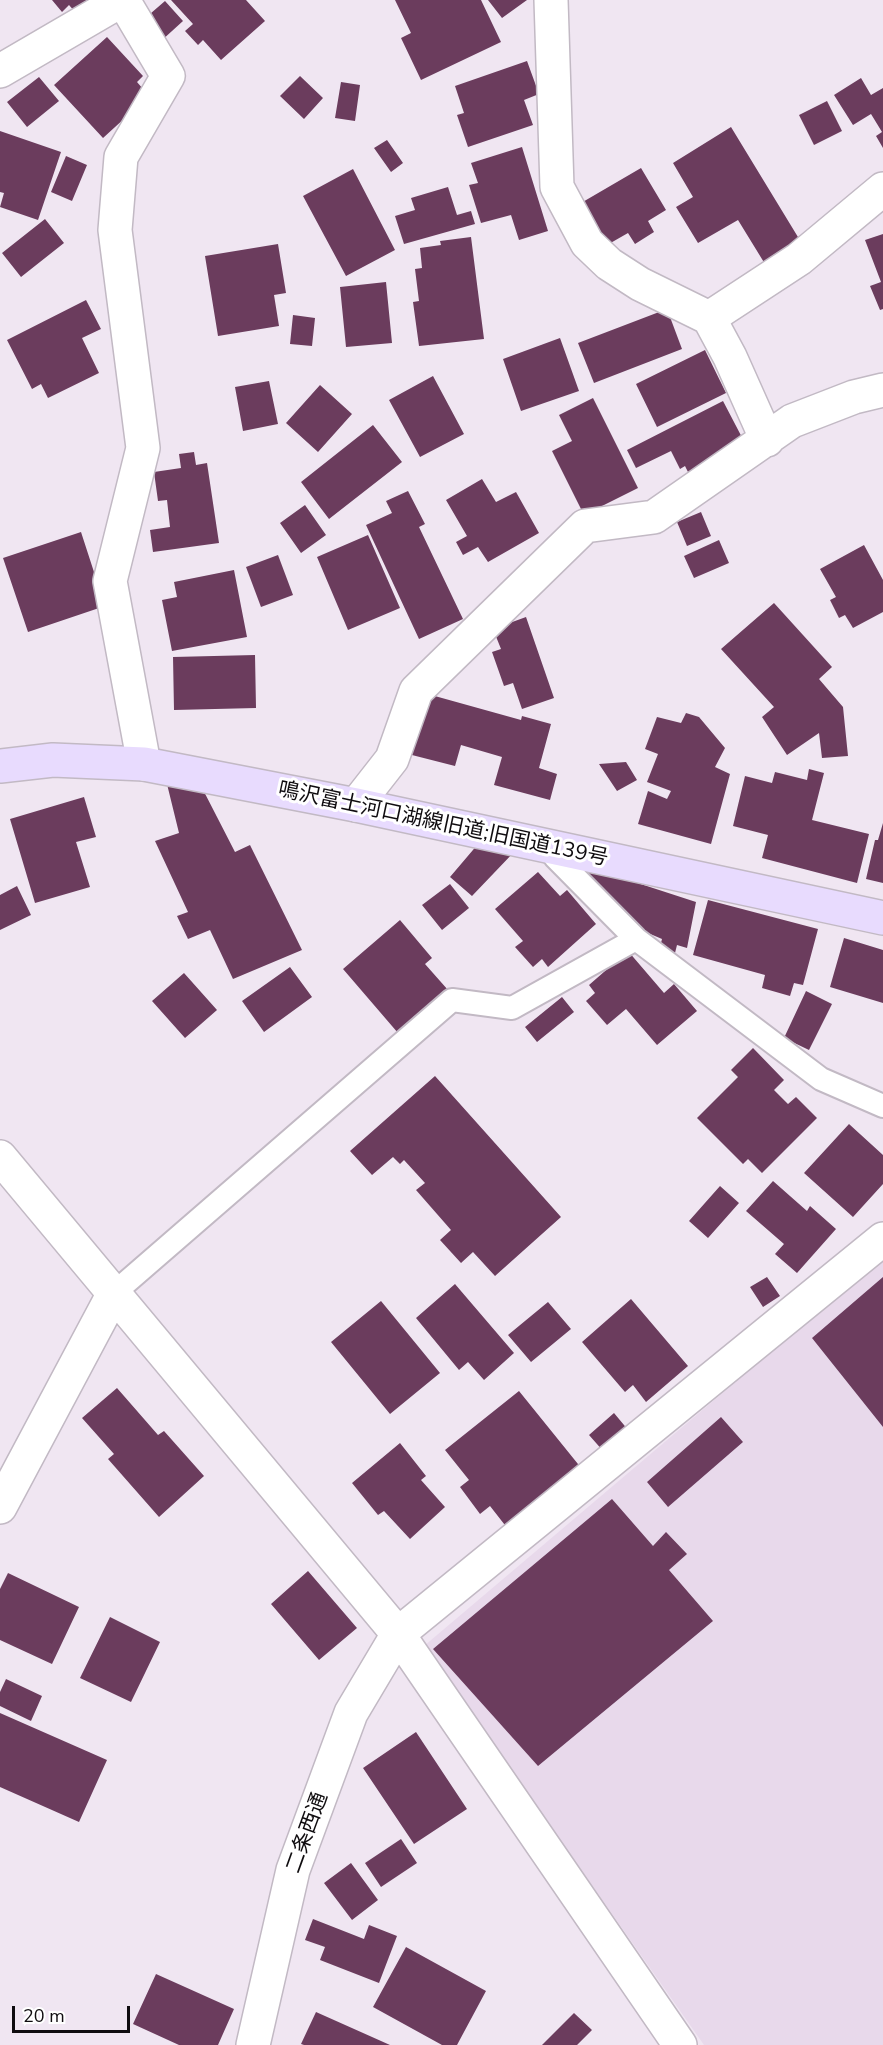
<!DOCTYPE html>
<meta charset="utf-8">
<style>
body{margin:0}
#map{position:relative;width:883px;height:2045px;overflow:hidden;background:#f0e6f2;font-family:"Nunito Sans",sans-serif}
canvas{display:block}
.scale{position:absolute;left:12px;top:2006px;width:118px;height:27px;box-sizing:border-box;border:3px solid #0f0c0f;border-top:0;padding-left:8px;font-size:18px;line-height:21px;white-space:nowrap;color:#0f0c0f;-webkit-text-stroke:4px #fff;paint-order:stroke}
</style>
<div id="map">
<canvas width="883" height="2045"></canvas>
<div class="scale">20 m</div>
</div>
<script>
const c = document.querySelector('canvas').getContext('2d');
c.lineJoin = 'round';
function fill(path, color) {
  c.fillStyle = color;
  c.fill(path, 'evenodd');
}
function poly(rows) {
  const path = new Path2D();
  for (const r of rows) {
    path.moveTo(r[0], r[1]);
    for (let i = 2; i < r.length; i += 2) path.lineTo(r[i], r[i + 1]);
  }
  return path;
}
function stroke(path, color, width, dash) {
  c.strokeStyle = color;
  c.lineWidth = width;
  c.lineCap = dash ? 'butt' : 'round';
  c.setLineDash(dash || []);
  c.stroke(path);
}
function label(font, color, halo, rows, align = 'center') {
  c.font = font + ' "Nunito Sans","Noto Sans JP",sans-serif';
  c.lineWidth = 6;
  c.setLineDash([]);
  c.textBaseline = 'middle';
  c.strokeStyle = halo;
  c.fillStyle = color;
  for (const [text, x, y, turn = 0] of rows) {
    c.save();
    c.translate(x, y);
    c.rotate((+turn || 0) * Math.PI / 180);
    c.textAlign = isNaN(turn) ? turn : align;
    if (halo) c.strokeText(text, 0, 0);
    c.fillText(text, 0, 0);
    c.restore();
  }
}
const built = poly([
 [883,1257,883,2045,704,2045,424,1646]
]);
const building = poly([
 [52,0,106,0,82,20,69,5,62,12],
 [171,0,246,0,265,21,221,60,203,40,198,45,185,31,193,24],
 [395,0,481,0,501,42,421,80,401,38,411,33],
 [488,0,527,0,502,18],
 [165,1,183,21,161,41,143,20],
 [107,37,143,76,137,82,149,96,103,138,54,85],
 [527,61,539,94,524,100,533,125,468,147,457,115,464,113,455,86],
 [300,76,323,98,304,119,280,96],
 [39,77,59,101,27,127,7,102],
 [861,78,871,95,883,88,883,148,876,136,882,132,871,114,853,125,834,95],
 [341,82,360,85,355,121,335,118],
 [827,101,842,131,814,145,799,115],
 [731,127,801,242,765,264,738,220,698,243,676,207,693,197,673,163],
 [0,131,61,152,38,220,0,207,4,193,0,192],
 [387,140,403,163,391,172,374,148],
 [522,147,548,231,519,240,511,215,481,223,469,185,478,183,471,163],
 [66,156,87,165,72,201,51,192],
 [641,168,666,210,648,221,654,232,635,244,628,233,607,245,581,203],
 [353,169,395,250,346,276,303,196],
 [448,187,457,215,471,211,475,224,404,244,395,216,415,210,411,198],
 [45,219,64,243,21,277,2,253],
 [883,234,883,309,880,310,870,286,881,282,865,240],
 [471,237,484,339,419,346,413,302,419,301,415,269,422,268,420,248,441,245,440,241],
 [278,244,286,293,274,295,279,326,218,336,205,256],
 [386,282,392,343,346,347,340,287],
 [86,300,101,329,82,338,99,373,48,398,41,384,32,389,7,340],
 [667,309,682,349,594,383,578,343],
 [293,315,315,318,312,346,290,344],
 [560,338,579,391,521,411,503,359],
 [705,350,726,393,657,427,636,384],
 [433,376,464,434,420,457,389,400],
 [269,381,278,424,243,431,235,387],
 [320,385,352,414,318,452,286,423],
 [593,398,638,488,584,515,552,451,572,441,559,415],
 [723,401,747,447,690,476,685,466,680,469,671,451,636,468,627,450],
 [373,425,402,462,329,519,301,482],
 [194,452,196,465,207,463,219,543,153,552,150,530,170,527,167,500,158,501,154,472,181,468,179,454],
 [482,479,496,502,516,492,539,533,488,562,478,547,463,555,456,542,467,536,446,500],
 [408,491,425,524,419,527,463,619,419,639,366,525,392,513,386,501],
 [305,505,326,535,301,553,280,523],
 [701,512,711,536,687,546,677,522],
 [81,532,105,606,28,632,3,558],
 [368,535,400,608,348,630,317,557],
 [719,540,729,563,694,578,684,556],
 [864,545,883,580,883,612,853,628,845,615,839,618,830,600,836,597,820,569],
 [278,555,293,595,261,607,246,567],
 [234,570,247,637,172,651,162,600,177,597,174,582],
 [774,603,832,667,819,679,843,707,848,756,822,758,819,733,787,755,762,717,774,707,721,649],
 [526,617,554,698,522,709,513,683,504,686,492,652,501,649,493,629],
 [255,655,256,708,174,710,173,657],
 [424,693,521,720,522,716,551,724,539,768,557,774,550,800,494,785,502,757,461,745,455,766,408,754],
 [686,713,699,717,725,748,715,767,730,774,711,844,638,824,648,791,667,799,671,791,647,782,658,754,645,749,657,717,681,723],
 [626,762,637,780,617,791,599,764],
 [809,769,824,773,812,820,869,834,857,883,762,858,768,835,733,826,745,776,772,783,775,772,807,780],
 [166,780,198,780,235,852,250,845,302,950,233,979,210,930,188,939,177,916,188,912,155,841,179,833],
 [84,797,96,837,76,842,90,887,35,903,10,819],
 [883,823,883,883,866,879,875,840,878,840],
 [484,837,515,851,472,896,450,877],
 [573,862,696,902,687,948,677,945,675,953,660,947,662,939,634,927],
 [538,872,560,896,567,890,596,924,548,967,542,959,533,967,515,947,523,941,495,909],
 [450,884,469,908,442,930,422,905],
 [17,886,31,915,0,930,0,895],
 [708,900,818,929,803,985,794,983,790,996,762,988,765,975,693,955],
 [400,920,432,958,425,964,448,990,398,1033,343,969],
 [844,938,883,950,883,1003,830,987],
 [628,951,664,993,674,984,697,1011,657,1045,626,1009,607,1025,586,1001,595,993,589,985],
 [290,967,312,997,264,1032,242,1001],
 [184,973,217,1010,185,1038,152,1001],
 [806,991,832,1004,809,1050,784,1038],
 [562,997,574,1012,537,1042,525,1027],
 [753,1048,784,1080,774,1090,788,1104,796,1097,817,1118,762,1173,748,1159,743,1164,697,1118,738,1077,731,1070],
 [435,1076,561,1217,495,1276,473,1252,461,1263,440,1240,451,1230,416,1190,425,1183,404,1160,400,1164,393,1157,372,1175,350,1151],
 [849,1124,883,1155,883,1184,853,1217,804,1173],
 [773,1181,807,1211,810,1206,836,1229,797,1273,775,1254,784,1244,746,1211],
 [720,1186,739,1203,708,1238,689,1221],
 [767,1277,780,1296,763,1307,750,1287],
 [883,1277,883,1427,812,1338],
 [455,1284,514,1353,484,1380,468,1362,459,1370,416,1318],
 [631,1299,688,1366,646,1402,633,1385,625,1392,582,1342],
 [381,1301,440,1373,390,1414,331,1342],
 [548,1302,571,1329,531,1362,508,1335],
 [117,1388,158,1435,164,1431,204,1476,159,1517,108,1459,114,1454,82,1418],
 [519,1391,582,1469,508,1529,490,1506,480,1514,460,1487,469,1480,445,1450],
 [614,1413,629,1431,604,1452,589,1435],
 [721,1417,743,1442,668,1507,647,1482],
 [400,1443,426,1476,421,1480,445,1507,410,1539,384,1511,378,1515,352,1483],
 [612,1499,653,1546,666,1532,687,1554,669,1570,713,1621,538,1766,433,1649],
 [308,1571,357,1628,319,1660,271,1604],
 [8,1573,79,1607,52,1664,0,1640,0,1589],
 [110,1617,160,1642,131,1702,80,1678],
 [6,1679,42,1696,31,1721,0,1706,0,1692],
 [0,1713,107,1760,79,1822,0,1787],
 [416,1732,467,1809,414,1844,363,1768],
 [401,1839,417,1863,381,1887,365,1863],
 [351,1863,378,1900,352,1920,324,1883],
 [313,1919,364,1939,369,1925,397,1936,379,1983,320,1960,325,1947,305,1940],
 [406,1947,486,1991,457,2045,442,2045,373,2007],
 [156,1974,234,2009,218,2045,179,2045,133,2024],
 [316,2012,390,2045,304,2045,301,2044],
 [574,2013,592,2030,577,2045,542,2045]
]);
const lane = poly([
 [554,848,555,857,636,939,821,1079,883,1106],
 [114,1293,452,1000,512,1008,636,939]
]);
const street = poly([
 [123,0,168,76,121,157,115,230,143,448,110,581,144,764],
 [551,0,557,187,587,243,609,264,640,284,709,318,730,357,767,440],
 [0,71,122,0],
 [709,318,799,259,883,189],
 [356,805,392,759,416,691,585,526,654,517,792,421,854,397,883,390],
 [0,1157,398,1634,680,2045],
 [0,1507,114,1293],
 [253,2045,293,1870,351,1713,398,1634,883,1239]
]);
const secondary = poly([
 [0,766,53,760,144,764,356,805,883,918]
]);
const streetNames = [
 ["鳴沢富士河口湖線旧道;旧国道139号",443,825,12],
 ["二条西通",308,1833,-70]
];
fill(built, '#e8d9eb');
fill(building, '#6b3c5d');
stroke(lane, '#c2b9c4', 26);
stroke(street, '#c2b9c4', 36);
stroke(secondary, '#c2b9c4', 36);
stroke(lane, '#fff', 22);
stroke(street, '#fff', 33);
stroke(secondary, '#e8dbfe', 33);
label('21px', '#0f0c0f', '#fff', streetNames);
</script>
